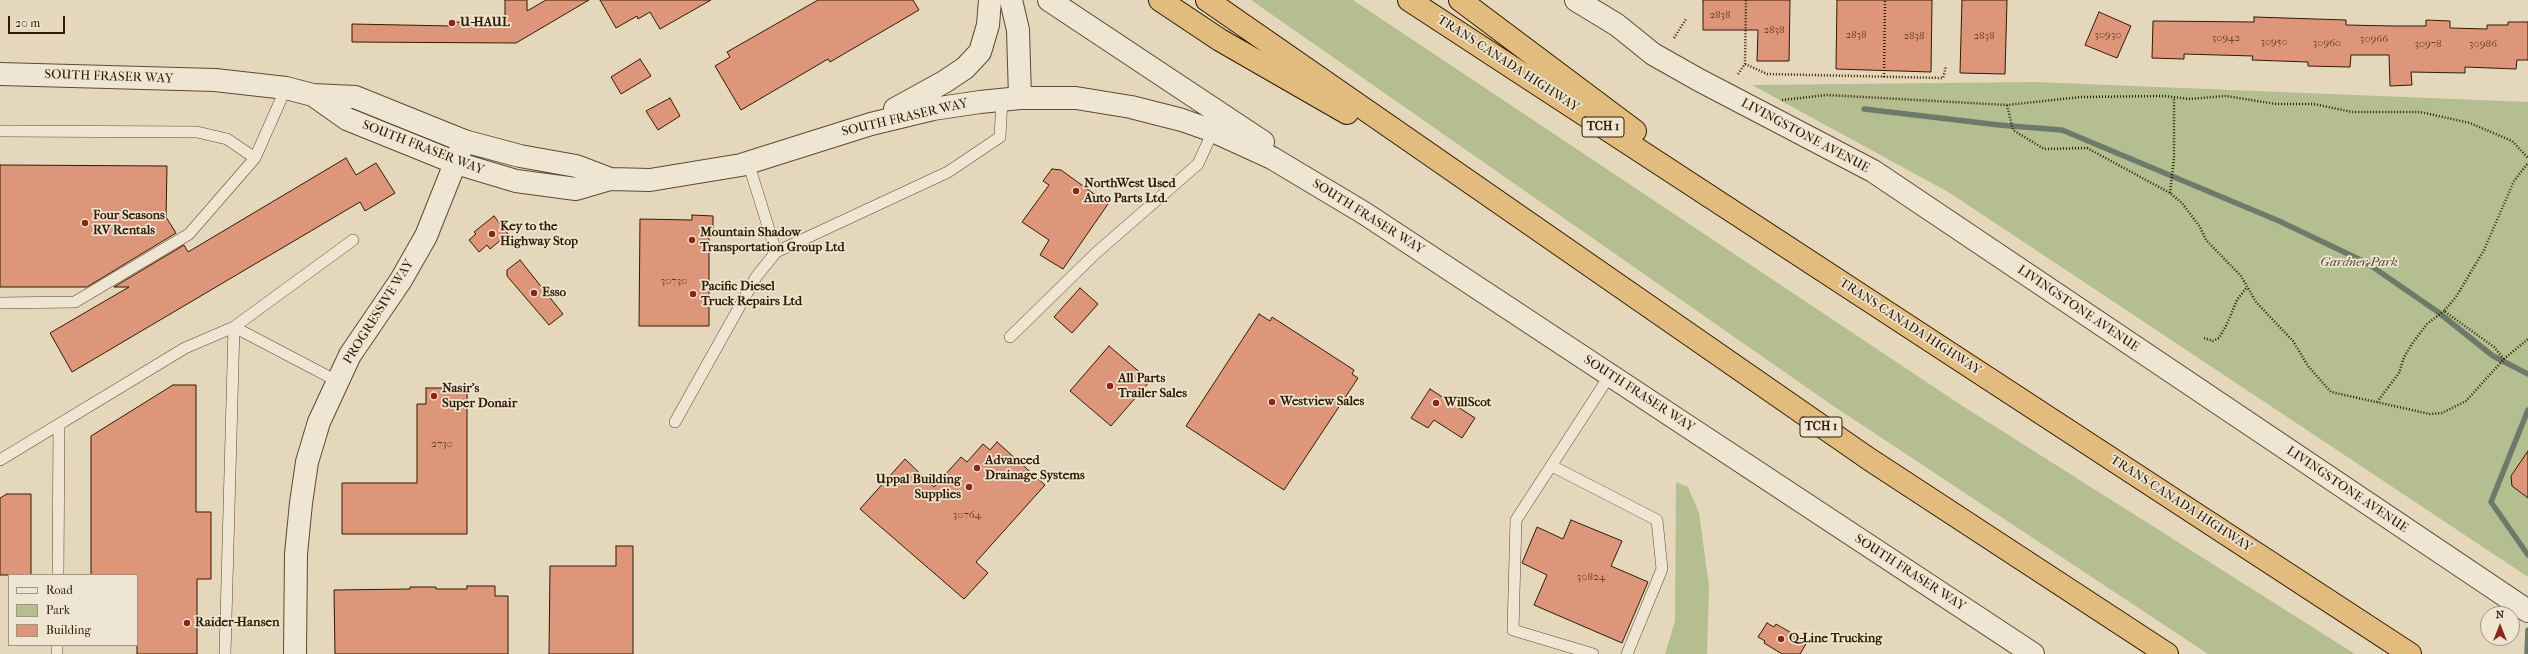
<!DOCTYPE html>
<style>
body{margin:0}
#map{position:relative;width:2528px;height:654px;overflow:hidden;background:#e5d7bb;font-family:"IM FELL French Canon",serif}
canvas{display:block}
.legend{position:absolute;left:8px;top:574px;width:130px;height:72px;box-sizing:border-box;background:#eee5d3;border:1px solid #a2947f;margin:0;padding:5px 7px;list-style:none;font-size:12px;color:#311b01}
.legend li{display:flex;align-items:center;gap:8px;height:20px}
.legend b{width:20px;border:1px solid #a2947f}
.north{position:absolute;left:2480px;top:606px;width:40px;height:40px;box-sizing:border-box;background:#eee5d3;border:1px solid #a2947f;border-radius:50%;rotate:0deg;font-size:11px;font-weight:700;line-height:16px;text-align:center;color:#311b01}
.north::after{content:'';display:block;margin:auto;width:14px;height:18px;background:#8f2418;clip-path:polygon(50% 0,100% 100%,50% 72%,0 100%)}
.scale{position:absolute;left:8px;top:16px;width:57px;height:18px;box-sizing:border-box;border:2px solid #311b01;border-top:0;padding-left:5px;font-size:12px;line-height:14px;white-space:nowrap;color:#311b01;-webkit-text-stroke:3px #eee5d3;paint-order:stroke}
</style>
<div id="map">
<canvas width="2528" height="654"></canvas>
<ul class="legend">
<li><b style="height:5px;background:#eee5d3"></b>Road</li>
<li><b style="height:11px;background:#b4be91"></b>Park</li>
<li><b style="height:11px;background:#de967a"></b>Building</li>
</ul>
<div class="north">N</div>
<div class="scale">20 m</div>
</div>
<script>
const c = document.querySelector('canvas').getContext('2d');
c.lineJoin = 'round';
function fill(path, color) {
  c.fillStyle = color;
  c.fill(path, 'evenodd');
}
function poly(rows) {
  const path = new Path2D();
  for (const r of rows) {
    path.moveTo(r[0], r[1]);
    for (let i = 2; i < r.length; i += 2) path.lineTo(r[i], r[i + 1]);
  }
  return path;
}
function stroke(path, color, width, dash) {
  c.strokeStyle = color;
  c.lineWidth = width;
  c.lineCap = dash ? 'butt' : 'round';
  c.setLineDash(dash || []);
  c.stroke(path);
}
function label(font, color, halo, rows, align = 'center') {
  c.font = font + ' "IM FELL French Canon",serif';
  c.lineWidth = 3.5;
  c.setLineDash([]);
  c.textBaseline = 'middle';
  c.strokeStyle = halo;
  c.fillStyle = color;
  for (const [text, x, y, turn = 0] of rows) {
    c.save();
    c.translate(x, y);
    c.rotate((+turn || 0) * Math.PI / 180);
    c.textAlign = isNaN(turn) ? turn : align;
    if (halo) c.strokeText(text, 0, 0);
    c.fillText(text, 0, 0);
    c.restore();
  }
}
const green = poly([
 [1251,0,1353,0,1961,405,2355,654,2208,654,1829,403],
 [2035,82,2528,102,2528,577,1950,193,1752,85],
 [1676,482,1688,487,1699,513,1709,586,1707,654,1665,654,1675,621]
]);
const stream = poly([
 [1864,109,1999,125,2062,130,2279,221,2367,263,2438,312,2493,356,2528,374],
 [2528,410,2491,502,2528,555],
 [2527,654,2528,630]
]);
const building = poly([
 [505,0,527,0,527,11,546,0,589,0,516,43,352,42,352,24,452,26,452,22,505,23,505,0],
 [600,0,711,0,660,29,650,12,638,19,637,16,616,28,600,0],
 [818,0,913,0,919,10,830,62,828,59,741,110,715,66,730,57,727,52,818,0],
 [1703,0,1790,0,1789,61,1757,61,1758,30,1703,30,1703,0],
 [1837,0,1932,0,1931,72,1836,69,1837,0],
 [1962,0,2007,0,2005,74,1960,73,1962,0],
 [2099,12,2131,26,2117,58,2085,45,2099,12],
 [2254,17,2346,20,2346,25,2393,26,2426,26,2426,20,2450,21,2450,28,2487,29,2487,25,2508,25,2508,22,2528,22,2528,60,2517,60,2516,69,2465,67,2465,73,2411,72,2412,85,2390,86,2389,55,2351,55,2350,67,2308,66,2308,62,2252,60,2253,56,2184,54,2184,59,2152,58,2153,21,2254,22,2254,17],
 [640,59,651,76,621,94,611,77,640,59],
 [670,98,680,116,658,130,646,111,670,98],
 [346,158,356,175,376,163,395,193,365,211,360,202,72,372,50,333,129,287,114,287,184,245,188,252,346,158],
 [0,165,167,166,166,217,176,233,87,287,0,287,0,165],
 [1052,169,1061,170,1108,204,1063,269,1040,255,1049,240,1022,222,1049,185,1043,181,1052,169],
 [692,215,713,216,713,237,709,237,709,326,639,326,640,219,692,220,692,215],
 [494,216,508,234,490,249,487,245,479,252,469,240,476,234,474,232,494,216],
 [520,260,563,314,549,325,507,276,507,270,520,260],
 [1080,288,1098,304,1072,333,1054,317,1080,288],
 [1259,314,1270,321,1272,317,1354,370,1352,374,1358,378,1284,490,1186,426,1259,314],
 [1109,346,1150,381,1111,426,1070,391,1109,346],
 [173,385,196,385,196,512,211,512,211,579,197,579,197,654,137,654,137,575,91,575,91,436,173,385],
 [426,388,467,388,467,534,342,534,342,483,417,483,417,404,426,404,426,388],
 [1430,389,1475,418,1462,438,1434,420,1428,428,1411,418,1430,389],
 [997,442,1045,485,976,562,988,573,964,599,860,509,905,459,934,487,961,457,967,462,983,444,990,450,997,442],
 [2528,451,2528,498,2512,486,2511,476,2528,451],
 [7,494,31,494,31,575,0,575,0,498,7,494],
 [1571,520,1622,541,1611,566,1648,582,1622,643,1534,605,1547,575,1522,563,1537,527,1563,539,1571,520],
 [616,546,633,546,633,654,549,654,550,566,616,566,616,546],
 [467,586,495,586,495,596,508,596,508,654,335,654,334,590,410,589,410,587,436,587,436,589,467,589,467,586],
 [1767,623,1774,627,1776,624,1807,642,1800,654,1782,654,1764,643,1765,641,1758,637,1767,623]
]);
const path = poly([
 [1674,38,1686,19],
 [1745,64,1767,74,1943,78,1946,66],
 [1738,74,1745,64,1746,0],
 [1884,77,1885,0],
 [1782,100,1827,95,2007,105,2081,97,2164,96,2190,99,2226,96,2276,104,2314,104,2352,112,2420,112,2470,123,2512,141,2528,158],
 [2007,105,2013,130,2044,149,2087,148,2170,193,2182,203,2200,227,2206,240,2241,276,2256,302,2293,341,2308,366,2331,392,2430,414,2442,413,2466,401,2504,359,2528,339],
 [2170,193,2174,158,2174,97],
 [2204,338,2213,341,2219,338,2227,324,2237,300,2247,287],
 [2504,359,2494,347,2444,311,2456,297,2484,250,2514,181,2528,163],
 [2377,402,2399,373,2404,357,2414,341,2427,324,2444,311]
]);
const service = poly([
 [0,131,197,132,227,139,255,158],
 [748,162,776,252,948,172,1000,137,1002,99],
 [0,303,75,302,189,234,255,158,286,88],
 [1010,337,1096,253,1198,164,1213,131],
 [337,381,234,327,353,240],
 [675,422,756,277,776,252],
 [0,460,185,348,234,327,225,654],
 [1552,466,1657,520,1662,569,1627,654],
 [58,575,59,424],
 [57,654,57,645],
 [1593,654,1513,630,1516,520,1610,375]
]);
const minor = poly([
 [1011,0,1018,30,1020,98],
 [295,654,296,554,301,503,307,462,319,422,350,355,401,280,426,236,464,141]
]);
const tertiary = poly([
 [1049,0,1263,142],
 [1576,0,1617,25,1653,54,1699,80,1873,171,2528,611],
 [0,74,215,80,286,88,313,95,355,97,464,141,520,156,576,166,610,179],
 [313,95,347,119,456,163,516,181,576,189,610,179,650,180,741,165,871,124,933,109,980,102,1020,98,1076,98,1131,107,1182,120,1213,131,1272,158,1364,213,2033,654],
 [895,109,944,82,965,68,980,52,988,25,990,0]
]);
const motorway = poly([
 [1160,0,1220,40,1347,113],
 [1207,0,1869,459,2167,654],
 [1409,0,2410,654],
 [1460,0,1635,131]
]);
const markers = [
 [452,23,4,"#8f2418"],
 [1076,191,4,"#8f2418"],
 [85,223,4,"#8f2418"],
 [492,234,4,"#8f2418"],
 [692,240,4,"#8f2418"],
 [534,293,4,"#8f2418"],
 [693,294,4,"#8f2418"],
 [1110,386,4,"#8f2418"],
 [434,396,4,"#8f2418"],
 [1272,402,4,"#8f2418"],
 [1436,403,4,"#8f2418"],
 [977,468,4,"#8f2418"],
 [969,487,4,"#8f2418"],
 [187,623,4,"#8f2418"],
 [1781,639,4,"#8f2418"]
];
const numberNames = [
 ["2838",1720,15],
 ["2838",1774,30],
 ["2838",1856,35],
 ["30930",2108,35],
 ["2838",1914,36],
 ["2838",1984,36],
 ["30942",2226,38],
 ["30966",2374,39],
 ["30950",2274,42],
 ["30960",2327,43],
 ["30978",2428,44],
 ["30986",2483,44],
 ["30730",674,281],
 ["2730",442,444],
 ["30764",967,515],
 ["30824",1591,577]
];
const shields = [
 [1603,127,42],
 [1821,427,42]
];
const shieldNames = [
 ["TCH 1",1603,127],
 ["TCH 1",1821,427]
];
const poiNames = [
 ["U-HAUL",460,23],
 ["NorthWest Used",1084,184],
 ["Auto Parts Ltd.",1084,199],
 ["Four Seasons",93,216],
 ["RV Rentals",93,231],
 ["Key to the",500,227],
 ["Highway Stop",500,242],
 ["Mountain Shadow",700,233],
 ["Transportation Group Ltd",700,248],
 ["Pacific Diesel",701,287],
 ["Truck Repairs Ltd",701,302],
 ["Esso",542,293],
 ["All Parts",1118,379],
 ["Trailer Sales",1118,394],
 ["Nasir's",442,389],
 ["Super Donair",442,404],
 ["Westview Sales",1280,402],
 ["WillScot",1444,403],
 ["Advanced",985,461],
 ["Drainage Systems",985,476],
 ["Uppal Building",961,480,"right"],
 ["Supplies",961,495,"right"],
 ["Raider-Hansen",195,623],
 ["Q-Line Trucking",1789,639]
];
const streetNames = [
 ["TRANS-CANADA HIGHWAY",1508,64,33],
 ["SOUTH FRASER WAY",109,77,2],
 ["SOUTH FRASER WAY",905,118,-13],
 ["LIVINGSTONE AVENUE",1805,136,28],
 ["SOUTH FRASER WAY",423,148,21],
 ["SOUTH FRASER WAY",1368,217,32],
 ["LIVINGSTONE AVENUE",2078,309,34],
 ["PROGRESSIVE WAY",379,312,-58],
 ["TRANS-CANADA HIGHWAY",1910,327,33],
 ["SOUTH FRASER WAY",1639,394,33],
 ["LIVINGSTONE AVENUE",2347,490,34],
 ["TRANS-CANADA HIGHWAY",2181,504,33],
 ["SOUTH FRASER WAY",1910,573,33]
];
const parkNames = [
 ["Gardner Park",2359,263]
];
fill(green, '#b4be91');
stroke(stream, '#6e7a69', 5.5);
fill(building, '#de967a');
stroke(building, '#311b01', 1);
stroke(service, '#5e4a30', 12);
stroke(minor, '#5e4a30', 24);
stroke(tertiary, '#5e4a30', 24);
stroke(motorway, '#311b01', 24);
stroke(path, '#311b01', 2.5, [1, 2]);
stroke(service, '#eee5d3', 11);
stroke(minor, '#eee5d3', 22);
stroke(tertiary, '#eee5d3', 22);
stroke(motorway, '#e2bc7e', 22);
for (const [x, y, r, color] of markers) {
  const dot = new Path2D();
  dot.arc(x, y, r, 0, 2 * Math.PI);
  c.fillStyle = color;
  c.fill(dot);
  stroke(dot, '#eee5d3', 1.5);
}
label('11px', '#5c3a1f', null, numberNames);
for (const [x, y, w] of shields) {
  const box = new Path2D();
  box.roundRect(x - w / 2, y - 10, w, 20, 3);
  c.fillStyle = '#eee5d3';
  c.fill(box);
  stroke(box, '#311b01', 1);
}
label('bold 12px', '#311b01', null, shieldNames);
label('bold 13px', '#311b01', '#eee5d3', poiNames, 'left');
label('13px', '#311b01', '#eee5d3', streetNames);
label('italic 13px', '#584c2c', '#eee5d3', parkNames);
</script>
